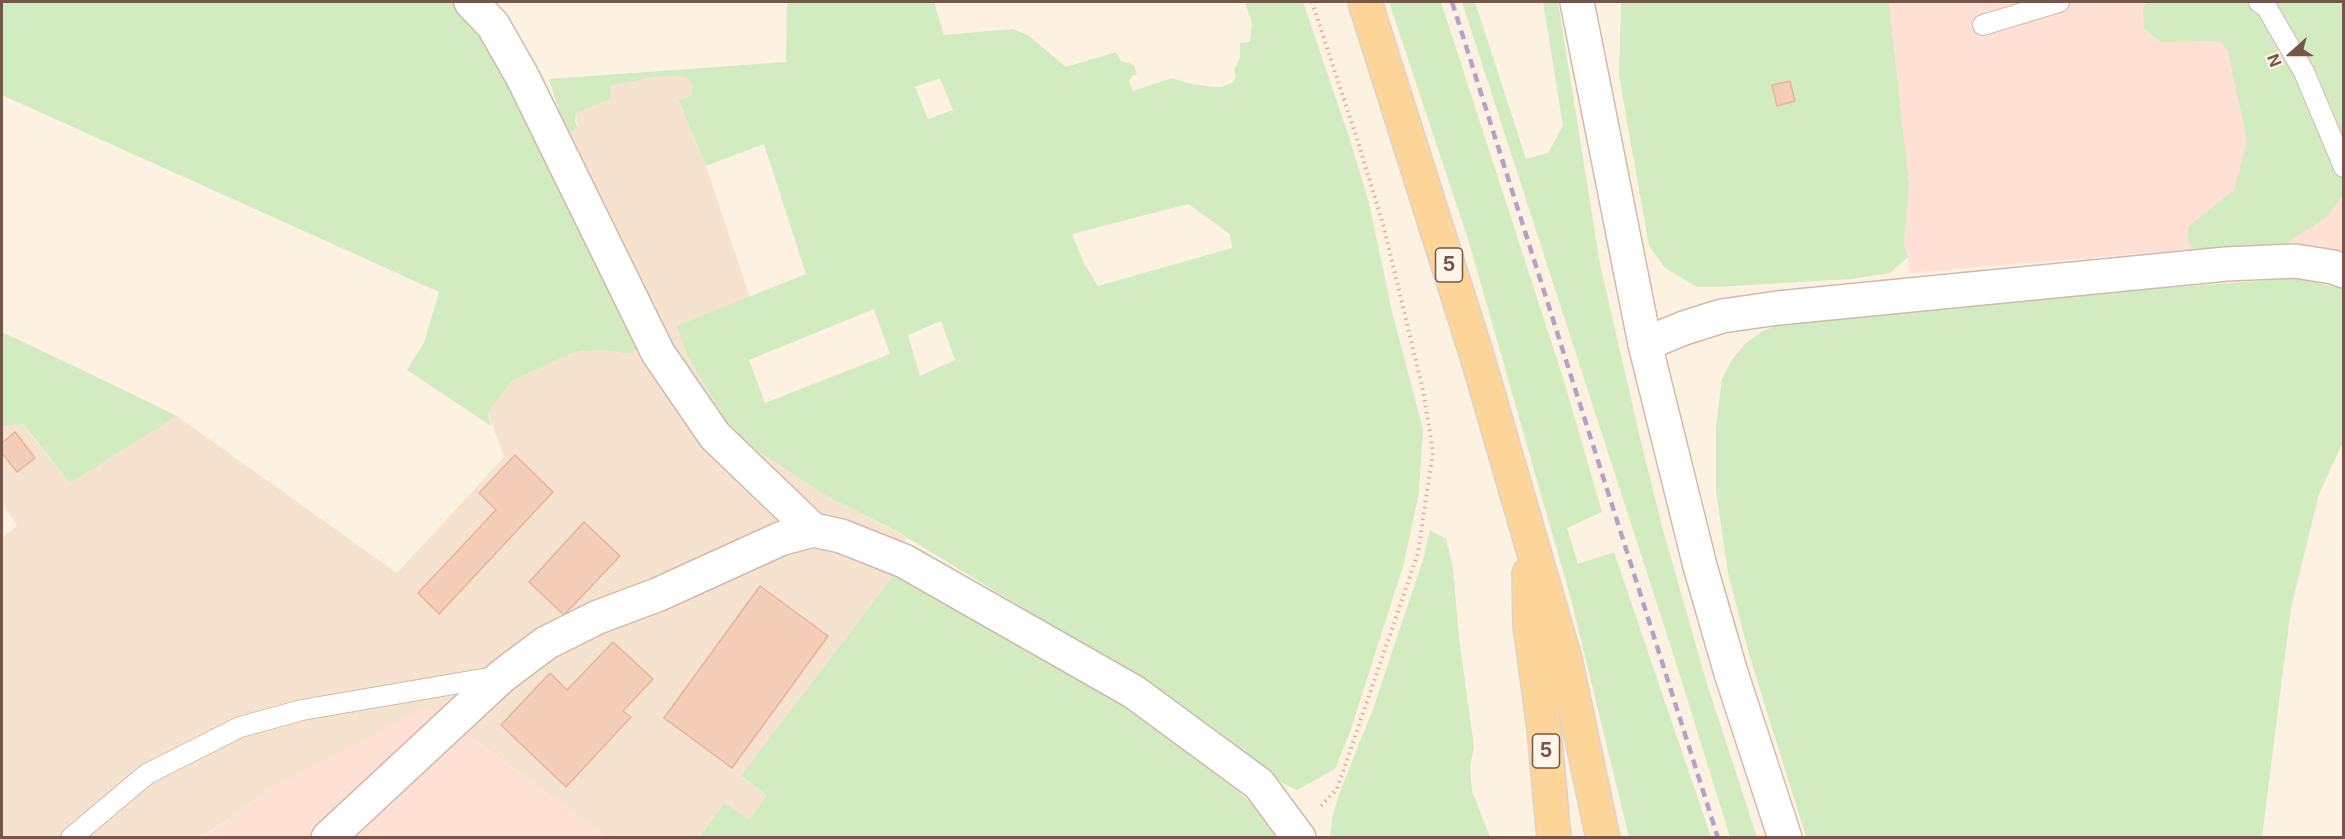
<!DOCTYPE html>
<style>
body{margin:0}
#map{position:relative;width:2345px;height:839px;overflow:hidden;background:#fdf2e2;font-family:Inter,sans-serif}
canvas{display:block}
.frame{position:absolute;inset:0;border:3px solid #765648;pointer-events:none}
.north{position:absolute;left:2261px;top:24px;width:60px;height:60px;-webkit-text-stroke:4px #fff6e9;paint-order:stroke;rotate:249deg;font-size:16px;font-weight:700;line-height:24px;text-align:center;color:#765648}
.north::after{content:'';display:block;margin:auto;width:21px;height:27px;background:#765648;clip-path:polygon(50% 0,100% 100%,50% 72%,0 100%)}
</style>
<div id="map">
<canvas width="2345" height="839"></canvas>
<div class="frame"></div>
<div class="north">N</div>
</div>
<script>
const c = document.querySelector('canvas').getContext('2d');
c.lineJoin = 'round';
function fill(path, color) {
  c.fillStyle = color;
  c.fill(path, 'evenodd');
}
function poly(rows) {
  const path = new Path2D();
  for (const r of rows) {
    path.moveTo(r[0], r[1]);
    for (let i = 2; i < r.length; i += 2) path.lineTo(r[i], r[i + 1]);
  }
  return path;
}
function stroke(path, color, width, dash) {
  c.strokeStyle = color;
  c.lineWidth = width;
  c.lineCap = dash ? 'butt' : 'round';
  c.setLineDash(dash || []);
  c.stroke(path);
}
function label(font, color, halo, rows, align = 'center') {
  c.font = font + ' Inter,sans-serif';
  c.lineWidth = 5;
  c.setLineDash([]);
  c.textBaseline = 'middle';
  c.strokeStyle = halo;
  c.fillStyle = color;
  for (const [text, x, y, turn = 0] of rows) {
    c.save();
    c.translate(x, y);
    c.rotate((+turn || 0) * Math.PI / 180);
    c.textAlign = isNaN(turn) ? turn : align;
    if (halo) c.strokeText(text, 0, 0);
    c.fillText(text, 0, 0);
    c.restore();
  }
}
const residential = poly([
 [681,76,690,80,692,90,691,96,678,101,706,166,750,297,676,326,688,357,729,426,741,440,828,497,906,537,896,572,741,777,767,795,750,819,724,803,699,838,606,837,475,740,279,784,202,837,2,837,2,538,17,526,2,503,2,426,22,424,70,483,177,416,397,573,504,457,488,413,512,381,575,352,602,350,630,354,542,138,578,129,576,113,611,99,610,86,655,77]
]);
const commercial = poly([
 [1889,2,2343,2,2343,261,2285,244,2195,251,2144,253,1910,273,1908,257,1904,245,1909,183],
 [428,706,606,837,202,838,279,784]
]);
const green = poly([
 [2,2,457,2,492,39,642,344,630,354,602,350,575,352,512,381,488,413,491,426,407,370,424,343,439,292,2,95],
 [787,2,934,2,944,35,1013,29,1029,36,1066,67,1116,52,1121,61,1134,65,1137,74,1132,76,1129,81,1133,91,1172,78,1191,84,1214,87,1221,87,1232,83,1236,77,1234,70,1240,58,1240,43,1250,42,1252,23,1245,2,1303,2,1350,140,1369,203,1391,307,1423,430,1419,492,1404,563,1350,732,1335,769,1297,790,1276,780,1223,735,1154,688,1029,618,1026,610,898,532,828,497,741,440,729,426,688,357,676,326,806,274,764,144,706,166,678,100,691,96,692,90,690,80,681,76,655,77,610,86,611,99,576,113,575,121,578,129,566,133,549,79,786,62],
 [940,78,953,110,928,119,915,87],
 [1188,204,1230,234,1232,248,1098,286,1084,263,1072,234],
 [874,309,890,354,765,403,749,360],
 [941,321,955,360,920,376,908,335],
 [1389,2,1441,2,1564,381,1602,512,1567,528,1578,564,1614,552,1711,837,1629,837,1571,599,1468,239],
 [1462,2,1475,2,1526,159,1548,153,1563,126,1543,2,1558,2,1600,264,1640,438,1663,530,1707,684,1757,837,1730,837,1671,647],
 [1621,2,1889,2,1909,183,1904,245,1908,257,1890,273,1852,279,1716,287,1697,287,1665,268,1649,246,1619,76],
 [2149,2,2343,2,2343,195,2327,217,2285,244,2195,251,2188,241,2188,227,2234,190,2247,141,2228,51,2219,41,2161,42,2144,28,2143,7],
 [2296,278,2343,289,2343,442,2319,494,2291,608,2262,837,1806,837,1749,654,1728,573,1716,491,1716,426,1722,379,1732,360,1745,344,1761,332,1781,323,1951,304],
 [2,332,80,369,177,416,70,483,23,424,2,426],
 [1430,530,1446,539,1453,568,1459,638,1474,747,1470,766,1472,791,1490,837,1330,837,1332,819,1339,794,1373,709,1423,560],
 [896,572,1122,702,1179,740,1232,785,1266,819,1279,838,699,838,724,803,750,819,767,795,741,776]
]);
const building = poly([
 [1790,81,1795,101,1777,106,1772,85,1790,81],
 [15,432,35,458,17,472,2,453,2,443,15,432],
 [515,455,553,492,439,614,418,593,496,510,479,493,515,455],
 [584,522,620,556,564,615,529,582,584,522],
 [760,586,828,636,732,768,664,718,760,586],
 [613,642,653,679,623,711,631,717,566,787,501,725,550,673,567,690,613,642]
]);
const path = poly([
 [1312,2,1360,148,1384,228,1423,390,1433,452,1418,553,1337,789,1319,808]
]);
const lane = poly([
 [2259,2,2267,8,2304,72,2344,167],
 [1983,25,2059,2],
 [71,838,147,774,240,727,302,710,500,676]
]);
const street = poly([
 [471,2,493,25,522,76,658,353,715,436,813,530],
 [1645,344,1684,328,1722,316,1778,308,2226,264,2295,261,2333,267,2344,271],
 [328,838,502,676,546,643,598,617,657,595,780,539,813,530,841,536,904,561,1134,692,1259,784,1299,838]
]);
const secondary = poly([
 [1577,2,1645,344,1700,566,1731,673,1785,838]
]);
const primary = poly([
 [1365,2,1477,356,1565,659,1603,838],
 [1529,574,1530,625,1544,729,1554,838]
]);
const rail = poly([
 [1452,2,1718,838]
]);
const shields = [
 [1449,265,27],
 [1546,751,27]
];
const shieldNames = [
 ["5",1449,265],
 ["5",1546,751]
];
fill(residential, '#f5e3d0');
fill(commercial, '#fee0d5');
fill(green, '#d3ebc0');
fill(building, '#f4ceb9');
stroke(building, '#e7b499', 1.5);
stroke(lane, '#d1baac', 22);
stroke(street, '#d1baac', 36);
stroke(secondary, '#d4baa8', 36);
stroke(primary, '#dbd3cf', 36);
stroke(path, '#d8b19c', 4, [1.5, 4.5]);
stroke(lane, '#fff', 20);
stroke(street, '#fff', 33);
stroke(secondary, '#fff', 33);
stroke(primary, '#fed598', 33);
stroke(rail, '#b4a1c7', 4.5, [9, 6]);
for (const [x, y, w] of shields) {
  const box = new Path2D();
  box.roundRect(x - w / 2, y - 17, w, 34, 4.5);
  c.fillStyle = '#fff6e9';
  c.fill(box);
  stroke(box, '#765648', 1.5);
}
label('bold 20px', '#765648', null, shieldNames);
</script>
